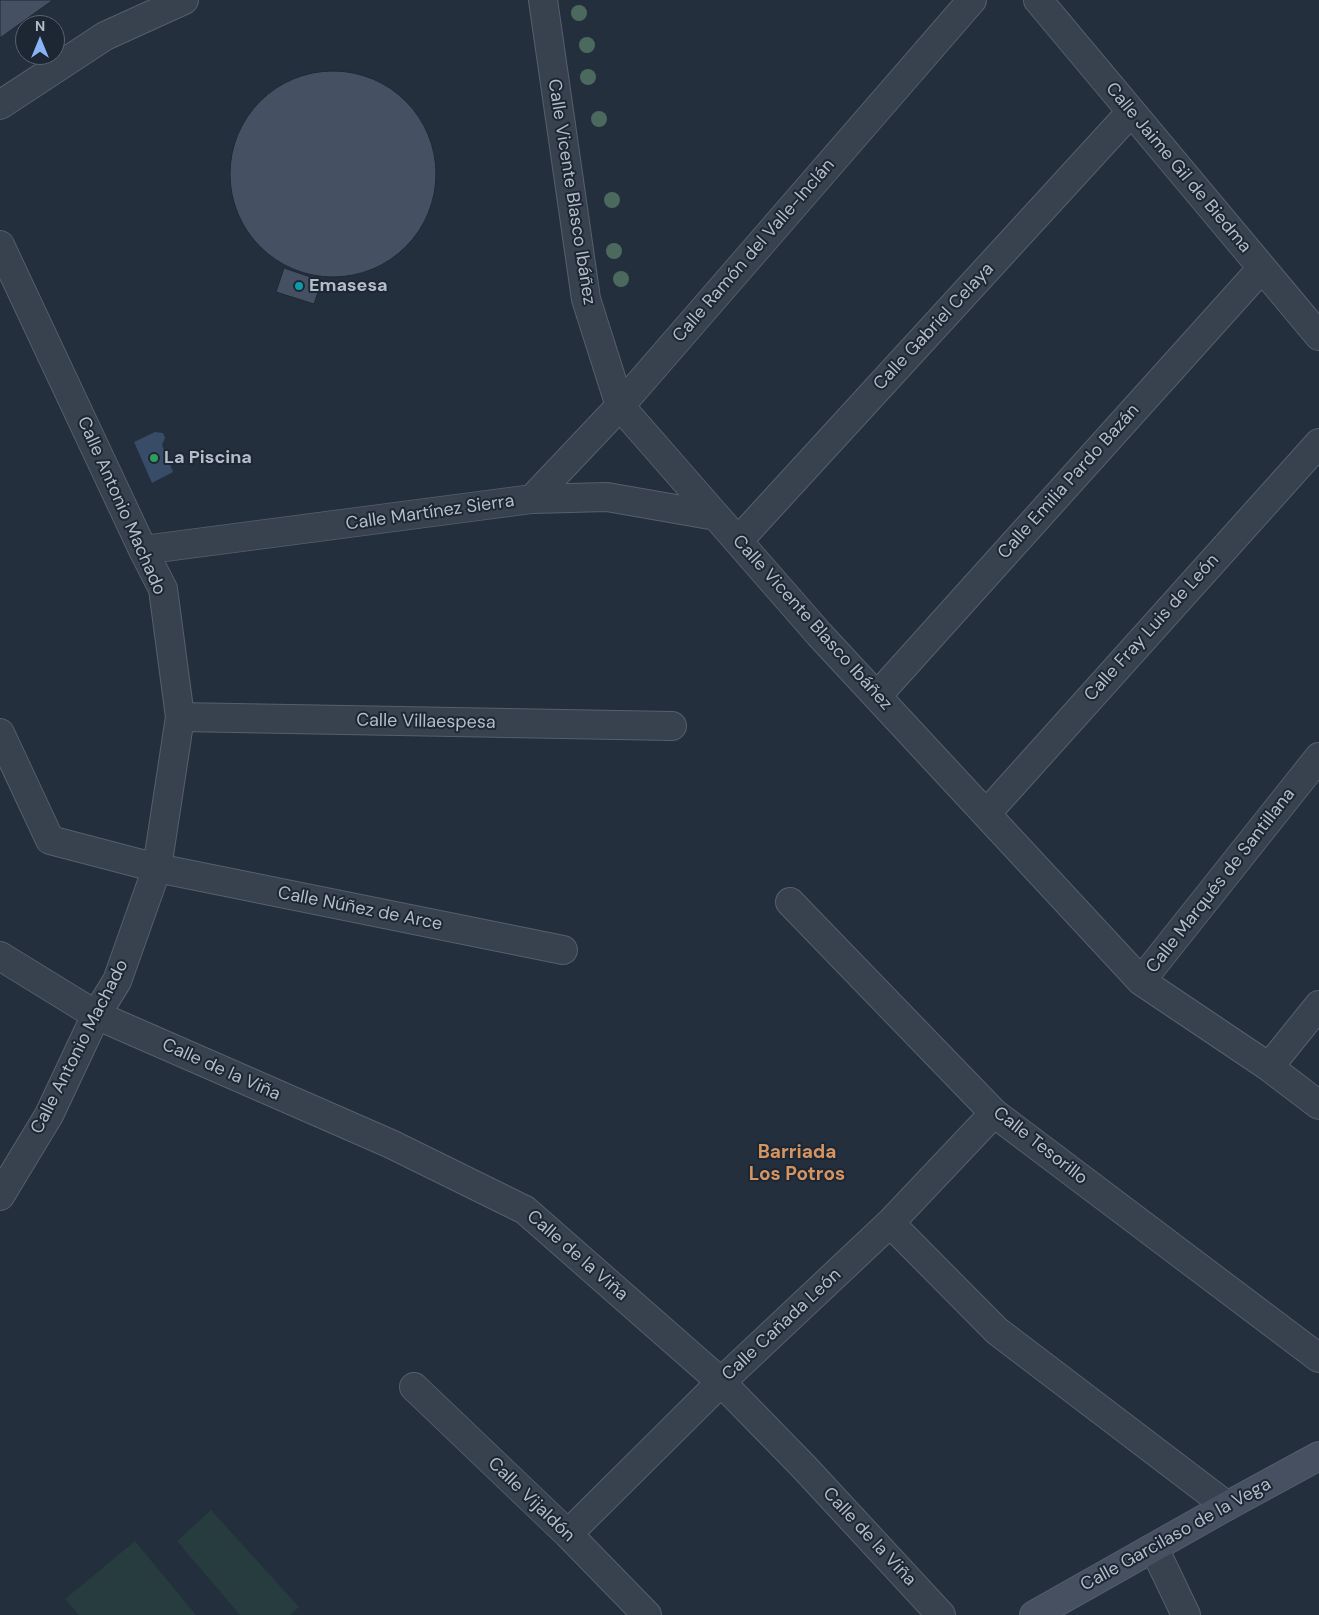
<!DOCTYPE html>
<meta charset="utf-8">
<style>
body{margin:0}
#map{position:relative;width:1319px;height:1615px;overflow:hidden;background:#242f3e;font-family:"DM Sans",sans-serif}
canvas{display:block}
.north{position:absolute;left:15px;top:15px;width:50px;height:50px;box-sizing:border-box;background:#1d2633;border:1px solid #59626f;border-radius:50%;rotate:0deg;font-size:14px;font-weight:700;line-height:20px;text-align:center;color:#b4bcc9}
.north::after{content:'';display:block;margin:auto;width:18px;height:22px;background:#8ab4f8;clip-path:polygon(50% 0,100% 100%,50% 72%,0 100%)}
</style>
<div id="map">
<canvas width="1319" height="1615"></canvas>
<div class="north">N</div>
</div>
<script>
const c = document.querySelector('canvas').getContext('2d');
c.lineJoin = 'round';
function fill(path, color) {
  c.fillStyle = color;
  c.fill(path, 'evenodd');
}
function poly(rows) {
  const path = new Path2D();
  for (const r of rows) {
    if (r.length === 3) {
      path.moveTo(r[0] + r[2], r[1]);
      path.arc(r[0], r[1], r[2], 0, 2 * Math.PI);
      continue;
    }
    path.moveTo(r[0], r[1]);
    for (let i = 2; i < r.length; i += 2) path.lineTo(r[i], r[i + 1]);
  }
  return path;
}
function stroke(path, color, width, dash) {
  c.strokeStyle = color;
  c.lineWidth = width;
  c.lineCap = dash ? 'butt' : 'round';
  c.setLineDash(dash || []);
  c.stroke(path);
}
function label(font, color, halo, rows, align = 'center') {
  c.font = font + ' "DM Sans",sans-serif';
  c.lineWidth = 4;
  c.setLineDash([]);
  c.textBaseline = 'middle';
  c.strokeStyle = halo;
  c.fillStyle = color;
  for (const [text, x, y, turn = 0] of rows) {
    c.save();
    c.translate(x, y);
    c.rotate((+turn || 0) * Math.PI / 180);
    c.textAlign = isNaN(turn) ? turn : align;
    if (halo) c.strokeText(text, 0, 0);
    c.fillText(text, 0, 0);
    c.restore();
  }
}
const green = poly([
 [211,1510,299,1607,290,1615,240,1615,177,1541],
 [135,1541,196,1615,197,1615,79,1615,65,1599]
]);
const water = poly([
 [155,432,163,433,165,438,162,445,173,472,152,483,134,442]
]);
const building = poly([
 [0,0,53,0,0,38,0,0],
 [333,174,103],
 [284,268,322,281,314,304,276,292,284,268]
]);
const street = poly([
 [543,0,586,299,620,406,819,634,1141,981,1269,1067,1319,1105],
 [1038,0,1319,336],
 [0,105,105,36,184,0],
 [0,245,143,550,163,589,180,717,157,868,117,981,96,1015,49,1115,0,1196],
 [532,499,620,406,972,0],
 [738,541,1131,112],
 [143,550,532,499,607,497,716,516],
 [877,696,1262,268],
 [180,717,672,726],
 [0,733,50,840,157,868,563,950],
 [986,814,1319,443],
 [790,902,994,1113,1319,1358],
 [0,956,96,1015,391,1144,525,1210,721,1382,804,1467,941,1615],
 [1141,981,1319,757],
 [1269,1067,1319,1005],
 [890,1223,997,1331,1227,1506],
 [414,1387,568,1534,647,1615],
 [568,1534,721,1382,890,1223,994,1113],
 [1154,1548,1186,1615]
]);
const secondary = poly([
 [1034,1615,1227,1506,1319,1456]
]);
const trees = [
 [579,13],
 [587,45],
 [588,77],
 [599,119],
 [612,200],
 [614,251],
 [621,279]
];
const markers = [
 [299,286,5,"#0f9aa8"],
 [154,458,5,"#2e9e5b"]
];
const streetNames = [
 ["Calle Jaime Gil de Biedma",1178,168,50],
 ["Calle Vicente Blasco Ibáñez",571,192,81],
 ["Calle Ramón del Valle-Inclán",754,251,-49],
 ["Calle Gabriel Celaya",934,327,-47],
 ["Calle Emilia Pardo Bazán",1069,482,-48],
 ["Calle Antonio Machado",121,506,66],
 ["Calle Martínez Sierra",430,513,-8],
 ["Calle Vicente Blasco Ibáñez",812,623,48],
 ["Calle Fray Luis de León",1152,628,-48],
 ["Calle Villaespesa",426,722,1],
 ["Calle Marqués de Santillana",1221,881,-52],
 ["Calle Núñez de Arce",360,909,11],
 ["Calle Antonio Machado",80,1047,-63],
 ["Calle de la Viña",221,1070,24],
 ["Calle Tesorillo",1040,1146,38],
 ["Calle de la Viña",577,1256,41],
 ["Calle Cañada León",782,1325,-43],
 ["Calle Vijaldón",531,1500,44],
 ["Calle Garcilaso de la Vega",1176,1535,-29],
 ["Calle de la Viña",869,1537,47]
];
const poiNames = [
 ["Emasesa",309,286],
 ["La Piscina",164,458]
];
const neighbourhoodNames = [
 ["Barriada",797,1153],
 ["Los Potros",797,1175]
];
fill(green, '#263c3f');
fill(water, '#394c67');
fill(building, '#455162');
stroke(building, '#1f2835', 1);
stroke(street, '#565f6c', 30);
stroke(secondary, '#565f6c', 30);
stroke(street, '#38414e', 28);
stroke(secondary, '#465061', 28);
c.fillStyle = '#4b6a5d';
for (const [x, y] of trees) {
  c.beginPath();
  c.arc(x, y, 8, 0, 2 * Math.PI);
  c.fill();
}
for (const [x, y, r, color] of markers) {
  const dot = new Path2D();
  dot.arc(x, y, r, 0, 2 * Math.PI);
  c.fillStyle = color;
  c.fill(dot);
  stroke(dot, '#1d2633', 2);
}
label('18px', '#b4bcc9', '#1d2633', streetNames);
label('bold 18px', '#b4bcc9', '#1d2633', poiNames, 'left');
label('bold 19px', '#d59563', '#1d2633', neighbourhoodNames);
</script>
